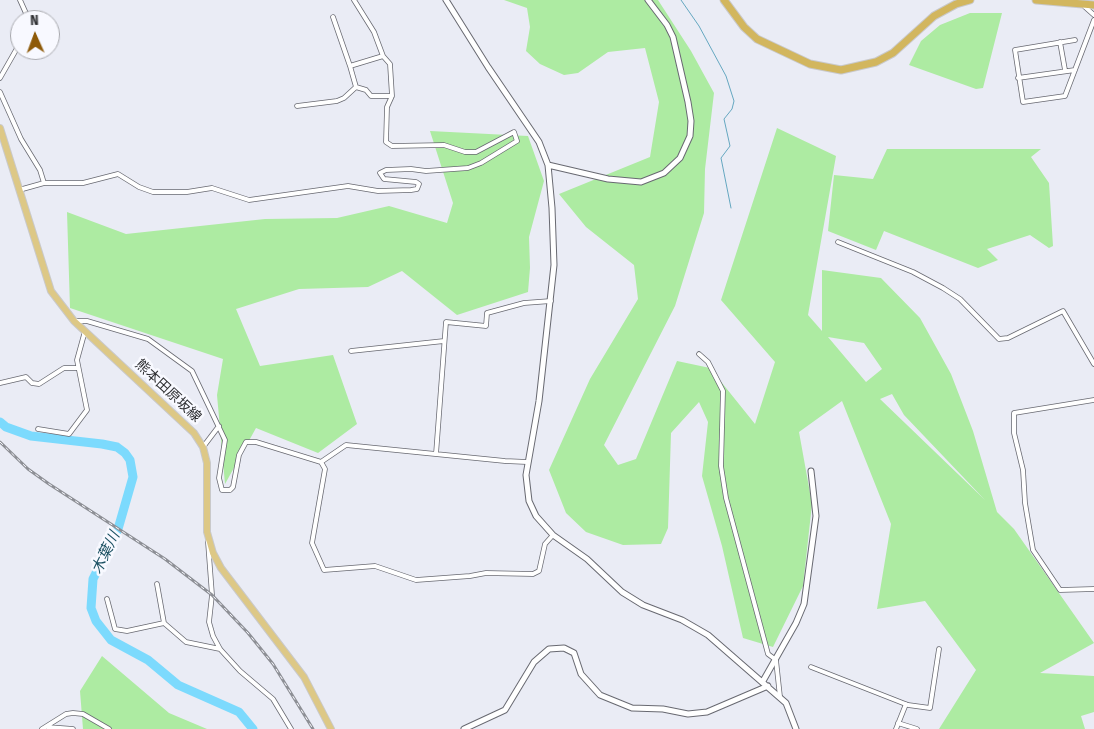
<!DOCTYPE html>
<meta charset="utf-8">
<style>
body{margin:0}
#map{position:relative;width:1094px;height:729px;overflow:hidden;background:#eaecf5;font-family:"Fira Sans Condensed",sans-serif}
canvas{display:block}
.north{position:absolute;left:10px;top:10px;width:50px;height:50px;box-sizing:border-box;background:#f8f9ff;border:1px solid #a7a8ad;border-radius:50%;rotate:358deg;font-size:14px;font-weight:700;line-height:20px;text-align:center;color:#2e2f32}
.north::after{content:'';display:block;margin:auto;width:18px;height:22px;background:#8e5a08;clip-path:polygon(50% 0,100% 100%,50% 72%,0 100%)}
</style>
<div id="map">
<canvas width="1094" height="729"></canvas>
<div class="north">N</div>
</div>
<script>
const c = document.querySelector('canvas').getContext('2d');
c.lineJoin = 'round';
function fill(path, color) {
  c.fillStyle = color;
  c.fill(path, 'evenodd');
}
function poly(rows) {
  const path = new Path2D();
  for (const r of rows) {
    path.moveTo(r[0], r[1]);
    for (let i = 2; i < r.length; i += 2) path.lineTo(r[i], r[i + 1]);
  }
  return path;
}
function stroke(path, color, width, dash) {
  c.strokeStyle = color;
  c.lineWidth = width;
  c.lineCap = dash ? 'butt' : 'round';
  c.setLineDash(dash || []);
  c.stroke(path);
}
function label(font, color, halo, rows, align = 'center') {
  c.font = font + ' "Fira Sans Condensed","Noto Sans JP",sans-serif';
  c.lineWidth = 5;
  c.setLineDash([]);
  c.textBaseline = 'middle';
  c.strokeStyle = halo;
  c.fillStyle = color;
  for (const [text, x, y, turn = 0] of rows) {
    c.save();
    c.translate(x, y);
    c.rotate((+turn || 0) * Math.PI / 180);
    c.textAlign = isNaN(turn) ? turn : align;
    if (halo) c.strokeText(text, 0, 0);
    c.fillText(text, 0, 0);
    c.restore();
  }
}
const green = poly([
 [504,0,658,0,691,51,714,93,705,169,704,213,675,306,604,445,618,465,636,459,677,361,710,368,755,424,775,362,721,300,777,128,836,156,808,315,822,331,822,270,881,278,920,318,951,374,973,431,997,512,1014,529,1094,643,1040,673,1094,676,1094,712,1081,716,1085,729,939,729,976,670,925,601,877,609,891,524,842,401,799,432,812,504,803,586,773,647,743,638,722,546,702,476,708,422,699,402,671,433,668,528,661,544,623,545,586,532,566,513,549,470,590,379,638,299,634,265,586,227,559,194,650,157,659,102,645,48,608,52,578,73,564,75,540,64,526,51,530,27,527,8],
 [828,337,864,343,882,369,866,382],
 [892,394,904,415,985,500,880,399],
 [970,13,1002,13,983,88,976,89,909,65,921,41,940,25],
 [430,131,528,136,544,181,529,237,530,268,528,292,457,315,402,271,368,287,299,289,236,309,260,366,333,355,357,424,318,453,256,428,225,484,217,395,223,359,70,308,67,212,126,234,265,219,337,218,389,206,447,223,453,203],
 [887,149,1041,149,1031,157,1049,183,1053,246,1049,248,1030,235,987,249,998,260,978,268,884,231,876,250,828,231,834,175,873,179],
 [102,656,169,713,207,729,83,729,80,691]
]);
const stream = poly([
 [681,0,699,26,726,76,734,101,732,109,724,119,730,146,721,158,731,208]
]);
const river = poly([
 [0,422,6,427,31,436,102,444,117,447,125,453,130,460,133,477,118,529,93,579,91,608,96,621,111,640,148,660,178,685,239,712,253,729]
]);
const minor = poly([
 [20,0,29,20],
 [1085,4,1085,7,1094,15],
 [333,17,350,66,383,56],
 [1075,40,1015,50,1023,102,1065,96,1094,20],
 [1060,42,1065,70],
 [0,78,20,43],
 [1018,78,1075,70],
 [356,87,366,90,371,96,392,96],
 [0,92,21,139,40,170,44,183],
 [297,106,337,101,344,98,356,87,350,66],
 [19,190,44,183,83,183,118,174,139,187,153,192,187,192,212,188,249,200,348,186,378,191,411,190,417,189,419,184,416,182,384,179,380,173,386,170,411,169,426,171,468,168,481,163,517,141,514,132,476,152,465,152,444,145,392,146,386,142,387,107,392,96,390,64,383,56,374,32,354,0],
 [838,242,913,272,943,288,960,299,999,339,1008,338,1063,311,1094,364],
 [75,321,87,321,148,339,192,371,225,440,219,478,222,490,230,490,233,487,239,455,246,442,256,442,321,462],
 [351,351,444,341],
 [699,354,708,362,723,391,721,466,726,498,768,654,776,660,780,697],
 [0,383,26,377,32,383,39,384,64,368,78,368],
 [1094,400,1014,413,1014,433,1023,470,1025,503,1033,550,1060,590,1094,589],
 [38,429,69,434,87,410,77,360,85,331],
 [203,447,219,426],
 [436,454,446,322,486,326,487,313,524,303,551,301],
 [321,462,325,469,312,543,324,570,375,566,416,580,470,576,486,573,533,574,539,571,545,544,553,535],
 [321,462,346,445,505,461,527,462],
 [208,542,212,595,209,622,213,636,220,649,240,671,273,699,291,729],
 [157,584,164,623,186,642,220,649],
 [107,599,115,629,127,631,164,623],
 [811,667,908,705,930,708,939,649],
 [898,723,917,729],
 [47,727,73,729],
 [42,729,66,714,73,713,83,714,109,729],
 [896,729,906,704]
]);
const tertiary = poly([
 [446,0,488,67,539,142,548,165,552,208,554,265,539,401,526,475,529,501,536,516,553,535,587,559,622,592,643,605,682,620,708,635,786,703,796,729],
 [548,165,608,179,641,182,664,173,680,158,690,136,691,121,688,102,673,37,667,25,648,0],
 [763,681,796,623,804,604,816,516,811,471],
 [464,729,505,710,534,662,549,649,564,648,574,653,581,674,600,695,632,708,663,709,688,714,707,712,768,686]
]);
const primary = poly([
 [0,128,51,291,74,321,194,433,203,447,207,463,207,532,213,553,221,568,304,677,331,729]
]);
const trunk = poly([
 [724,0,744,27,757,39,810,64,841,70,876,62,893,53,934,16,956,4,970,0],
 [1036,0,1094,5]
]);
const rail = poly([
 [0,442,28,469,49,484,165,559,212,595,248,633,273,664,313,729]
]);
const streetNames = [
 ["熊本田原坂線",168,391,43]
];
const waterNames = [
 ["木葉川",106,553,-64]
];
fill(green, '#adeba2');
stroke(stream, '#65a7c0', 1);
stroke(river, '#7cdafd', 9);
stroke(minor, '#686971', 5.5);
stroke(tertiary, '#686971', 7);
stroke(primary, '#c9c9ca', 8);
stroke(trunk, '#c9c9ca', 9);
stroke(minor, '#fff', 4);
stroke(tertiary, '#fff', 5);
stroke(primary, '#ddc886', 6);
stroke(trunk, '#d2b65e', 7);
stroke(rail, '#8d8f95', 3);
stroke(rail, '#f8f9ff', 1, [4]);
label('14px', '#2e2f32', '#f8f9ff', streetNames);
label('italic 15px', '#1d5264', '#f8f9ff', waterNames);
</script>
